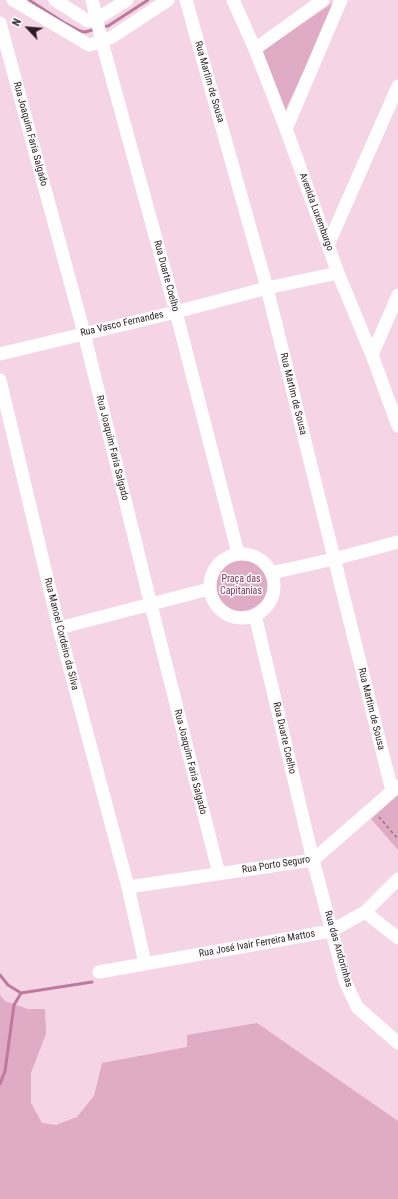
<!DOCTYPE html>
<meta charset="utf-8">
<style>
body{margin:0}
#map{position:relative;width:398px;height:1199px;overflow:hidden;background:#f5d5e5;font-family:"Roboto Condensed",sans-serif}
canvas{display:block}
.north{position:absolute;left:8px;top:8px;width:40px;height:40px;-webkit-text-stroke:3px #fff;paint-order:stroke;rotate:296deg;font-size:11px;font-weight:700;line-height:16px;text-align:center;color:#291d23}
.north::after{content:'';display:block;margin:auto;width:14px;height:18px;background:#291d23;clip-path:polygon(50% 0,100% 100%,50% 72%,0 100%)}
</style>
<div id="map">
<canvas width="398" height="1199"></canvas>
<div class="north">N</div>
</div>
<script>
const c = document.querySelector('canvas').getContext('2d');
c.lineJoin = 'round';
function fill(path, color) {
  c.fillStyle = color;
  c.fill(path, 'evenodd');
}
function poly(rows) {
  const path = new Path2D();
  for (const r of rows) {
    if (r.length === 3) {
      path.moveTo(r[0] + r[2], r[1]);
      path.arc(r[0], r[1], r[2], 0, 2 * Math.PI);
      continue;
    }
    path.moveTo(r[0], r[1]);
    for (let i = 2; i < r.length; i += 2) path.lineTo(r[i], r[i + 1]);
  }
  return path;
}
function stroke(path, color, width, dash) {
  c.strokeStyle = color;
  c.lineWidth = width;
  c.lineCap = dash ? 'butt' : 'round';
  c.setLineDash(dash || []);
  c.stroke(path);
}
function label(font, color, halo, rows, align = 'center') {
  c.font = font + ' "Roboto Condensed",sans-serif';
  c.lineWidth = 3;
  c.setLineDash([]);
  c.textBaseline = 'middle';
  c.strokeStyle = halo;
  c.fillStyle = color;
  for (const [text, x, y, turn = 0] of rows) {
    c.save();
    c.translate(x, y);
    c.rotate((+turn || 0) * Math.PI / 180);
    c.textAlign = isNaN(turn) ? turn : align;
    if (halo) c.strokeText(text, 0, 0);
    c.fillText(text, 0, 0);
    c.restore();
  }
}
const green = poly([
 [337,0,285,111,261,52],
 [241,584,27],
 [398,795,398,850,371,819],
 [0,995,5,1001,28,1009,45,1009,46,1034,31,1073,31,1103,42,1123,56,1125,77,1117,94,1096,102,1063,187,1047,187,1035,257,1023,398,1121,398,1199,0,1199]
]);
const stream = poly([
 [29,0,63,22,80,31,85,32,96,29],
 [101,27,108,26,148,0],
 [0,975,8,985,21,993,92,982],
 [0,1084,5,1071,14,1005,21,993]
]);
const path = poly([
 [379,817,398,839]
]);
const minor = poly([
 [13,0,89,45,102,42,112,37,168,0],
 [55,0,88,21,98,18,127,0],
 [92,0,102,42,176,312,238,553],
 [186,0,267,288,392,791],
 [233,0,255,49,286,129,338,273,372,355,398,426],
 [0,23,84,333,151,605,219,874],
 [255,49,323,0],
 [286,129,341,0],
 [328,245,398,86],
 [0,354,176,312,267,288,338,273],
 [372,355,398,295],
 [0,380,59,628,128,887,145,963],
 [242,586,32],
 [271,573,334,559,398,542],
 [255,615,313,860,345,981,357,1007,398,1043],
 [59,628,209,589],
 [128,887,313,860,398,786],
 [365,912,398,938],
 [99,972,331,931,365,912,398,879]
]);
const streetNames = [
 ["Rua Martim de Sousa",209,82,74],
 ["Rua Joaquim Faria Salgado",30,134,75],
 ["Avenida Luxemburgo",316,212,70],
 ["Rua Duarte Coelho",166,276,75],
 ["Rua Vasco Fernandes",122,324,-13],
 ["Rua Martim de Sousa",293,394,76],
 ["Rua Joaquim Faria Salgado",112,448,76],
 ["Rua Manoel Cordeiro da Silva",61,634,76],
 ["Rua Martim de Sousa",371,709,76],
 ["Rua Duarte Coelho",284,738,77],
 ["Rua Joaquim Faria Salgado",190,762,76],
 ["Rua Porto Seguro",276,865,-9],
 ["Rua José Ivair Ferreira Mattos",257,944,-10],
 ["Rua das Andorinhas",338,949,74]
];
const parkNames = [
 ["Praça das",241,579],
 ["Capitanias",241,591]
];
fill(green, '#dfabc5');
stroke(stream, '#bd7a9d', 3);
stroke(path, '#8a7580', 1.5, [3, 3]);
stroke(minor, '#fff', 13);
label('10px', '#291d23', '#fff', streetNames);
label('10px', '#7f2d5d', '#fff', parkNames);
</script>
